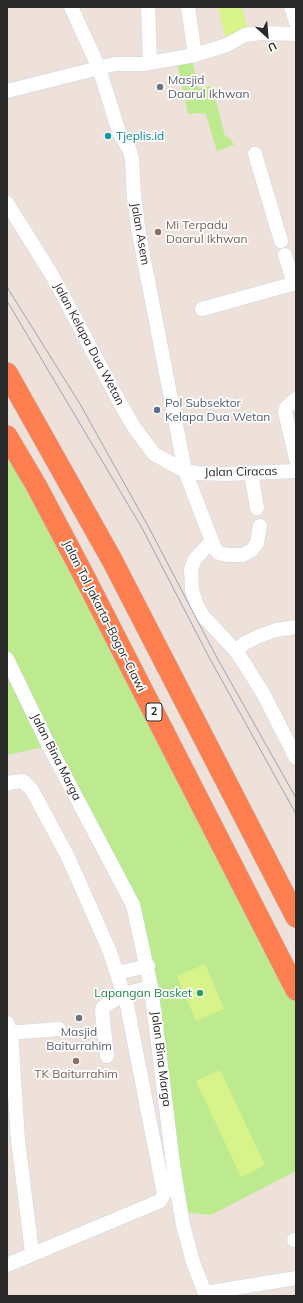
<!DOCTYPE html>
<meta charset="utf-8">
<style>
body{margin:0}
#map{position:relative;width:303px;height:1303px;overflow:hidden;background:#ede1d9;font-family:Mulish,sans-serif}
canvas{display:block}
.frame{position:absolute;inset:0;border:8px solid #292929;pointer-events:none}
.north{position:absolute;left:247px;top:16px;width:40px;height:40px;-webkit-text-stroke:3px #fff;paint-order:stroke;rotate:154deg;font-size:11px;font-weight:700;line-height:16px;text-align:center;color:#292929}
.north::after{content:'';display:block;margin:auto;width:14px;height:18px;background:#292929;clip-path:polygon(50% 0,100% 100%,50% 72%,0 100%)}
</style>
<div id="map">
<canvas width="303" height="1303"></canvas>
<div class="frame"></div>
<div class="north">U</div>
</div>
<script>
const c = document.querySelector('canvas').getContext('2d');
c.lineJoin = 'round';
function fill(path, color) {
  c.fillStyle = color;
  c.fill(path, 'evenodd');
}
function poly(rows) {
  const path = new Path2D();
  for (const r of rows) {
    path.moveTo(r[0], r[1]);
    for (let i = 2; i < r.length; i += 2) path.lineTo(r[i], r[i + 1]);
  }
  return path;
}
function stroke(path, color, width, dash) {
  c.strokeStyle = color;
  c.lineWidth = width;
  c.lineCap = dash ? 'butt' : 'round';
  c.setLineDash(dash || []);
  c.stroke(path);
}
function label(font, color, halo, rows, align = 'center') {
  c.font = font + ' Mulish,sans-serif';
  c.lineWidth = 3.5;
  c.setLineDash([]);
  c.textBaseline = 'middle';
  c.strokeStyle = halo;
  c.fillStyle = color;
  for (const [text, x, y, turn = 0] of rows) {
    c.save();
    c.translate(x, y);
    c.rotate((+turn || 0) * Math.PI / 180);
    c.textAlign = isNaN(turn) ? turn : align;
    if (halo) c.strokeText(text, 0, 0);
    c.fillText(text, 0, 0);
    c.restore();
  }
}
const green = poly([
 [192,59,198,88,210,86,213,90,225,136,230,138,234,145,217,151,206,115,204,113,188,114,177,62],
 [7,436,296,990,296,1171,211,1215,181,1212,133,905,49,746,7,755]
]);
const pitch = poly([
 [218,7,242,7,248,31,225,36],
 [205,964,224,1009,196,1021,177,976],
 [220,1070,265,1165,241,1177,196,1081]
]);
const minor = poly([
 [71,7,99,68,119,132,130,151,132,159,134,197,139,234,185,471,215,549,219,553,227,555,243,555,252,550,257,543,260,526],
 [148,7,150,63],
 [188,7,195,55],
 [291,7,296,22],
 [7,91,115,64,143,64,195,55,227,45,245,35,262,33,296,34],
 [255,154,281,241],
 [7,203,52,275,120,403,134,427,154,454,185,471,197,473,226,474,296,471],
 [285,255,294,284],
 [202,309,296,283],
 [296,399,286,408,285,412,296,459],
 [251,473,257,508],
 [212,541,195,559,191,569,192,590,196,603,202,615,236,651,246,666,264,695,296,758],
 [236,651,245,643,259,636,276,630,296,627],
 [7,659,49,746,133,905,151,987,174,1172,183,1225,193,1262,206,1296],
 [7,784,12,782,23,781,32,790,68,857,110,952,127,1005,164,1194,160,1201,7,1265],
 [117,973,148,966],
 [7,1023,11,1032,18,1140,32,1253],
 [7,1033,59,1029],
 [107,1056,102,1012,103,1007,124,994,151,987],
 [294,1240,296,1240],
 [205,1293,296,1278]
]);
const highway = poly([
 [7,373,112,560,296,917],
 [7,436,36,485,83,574,296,990]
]);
const tram = poly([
 [7,287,80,404,148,526,216,656,296,798],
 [7,301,142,528,210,659,296,814]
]);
const markers = [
 [160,87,4,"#6b7280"],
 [108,136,4,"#0f9aa8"],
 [158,232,4,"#8d6e63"],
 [157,410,4,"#5c6f8a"],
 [200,993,4,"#2e9e5b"],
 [79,1018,4,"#6b7280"],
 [76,1061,4,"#8d6e63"]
];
const shields = [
 [154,712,16]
];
const shieldNames = [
 ["2",154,712]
];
const worshipNames = [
 ["Masjid",168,80],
 ["Daarul Ikhwan",168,94],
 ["Masjid",79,1032,"center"],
 ["Baiturrahim",79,1046,"center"]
];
const cultureNames = [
 ["Tjeplis.id",116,136]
];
const educationNames = [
 ["Mi Terpadu",166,225],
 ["Daarul Ikhwan",166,239],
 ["TK Baiturrahim",76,1074,"center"]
];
const streetNames = [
 ["Jalan Asem",140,234,80],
 ["Jalan Kelapa Dua Wetan",89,344,62],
 ["Jalan Ciracas",241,472,-1],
 ["Jalan Tol Jakarta–Bogor–Ciawi",104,616,63],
 ["Jalan Bina Marga",56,757,63],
 ["Jalan Bina Marga",161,1059,83]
];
const serviceNames = [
 ["Pol Subsektor",165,403],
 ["Kelapa Dua Wetan",165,417]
];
const leisureNames = [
 ["Lapangan Basket",192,993]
];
fill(green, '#bdea8f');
fill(pitch, '#d8f389');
stroke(minor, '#ced6e4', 15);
stroke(highway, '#c3c3c3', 22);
stroke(minor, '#fff', 14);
stroke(highway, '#ff7f51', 21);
stroke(tram, '#9ba3b5', 1);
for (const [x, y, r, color] of markers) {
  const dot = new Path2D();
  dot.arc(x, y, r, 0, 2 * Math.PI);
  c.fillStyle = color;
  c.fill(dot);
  stroke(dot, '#fff', 1.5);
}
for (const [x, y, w] of shields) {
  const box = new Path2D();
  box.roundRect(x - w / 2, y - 9, w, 18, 3);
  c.fillStyle = '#fff';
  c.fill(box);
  stroke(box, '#292929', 1);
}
label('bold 11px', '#292929', null, shieldNames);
label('12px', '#5b616d', '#fff', worshipNames, 'left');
label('12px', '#0d838f', '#fff', cultureNames, 'left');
label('12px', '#785e54', '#fff', educationNames, 'left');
label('12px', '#292929', '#fff', streetNames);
label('12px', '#4e5e75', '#fff', serviceNames, 'left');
label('12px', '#27864d', '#fff', leisureNames, 'right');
</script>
